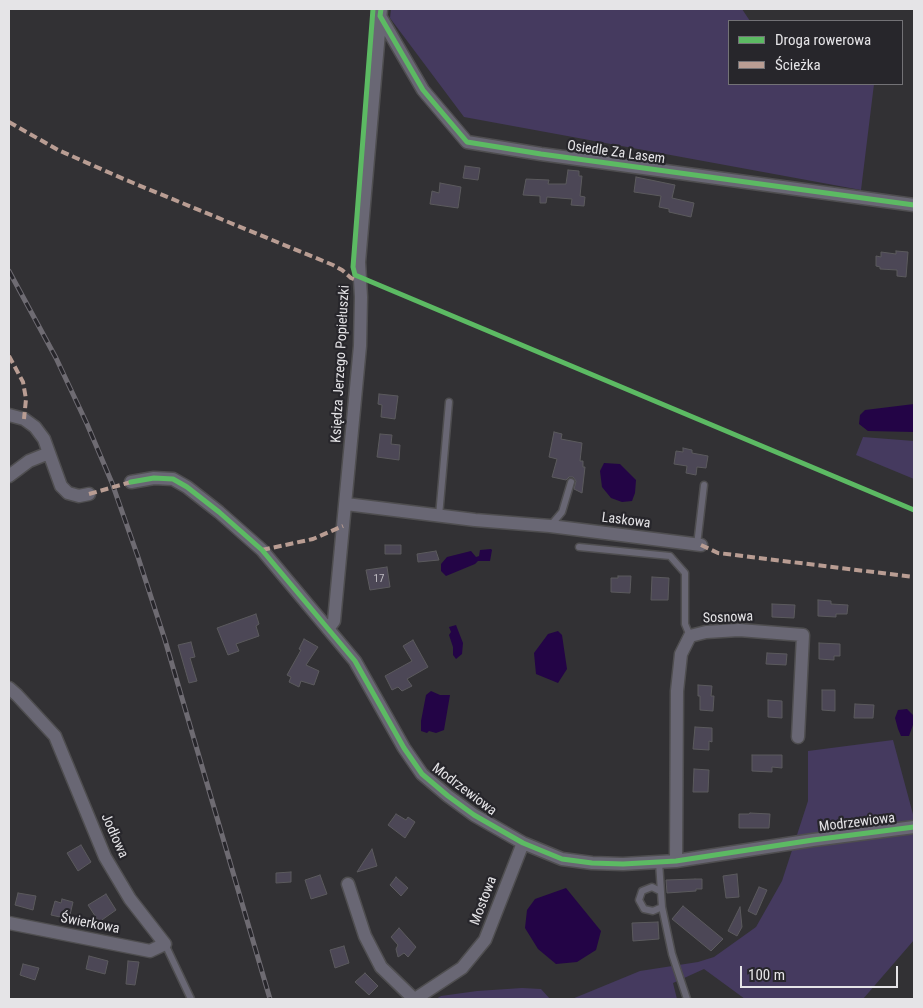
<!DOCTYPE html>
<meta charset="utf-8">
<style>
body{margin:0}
#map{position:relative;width:923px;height:1008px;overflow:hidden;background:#323134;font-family:"Roboto Condensed",sans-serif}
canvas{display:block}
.frame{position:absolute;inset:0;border:10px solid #e5e4e7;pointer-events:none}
.legend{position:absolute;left:728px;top:20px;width:175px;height:65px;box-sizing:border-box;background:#27262b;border:1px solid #737276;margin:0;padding:6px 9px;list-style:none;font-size:15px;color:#e5e4e7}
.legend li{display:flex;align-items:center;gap:10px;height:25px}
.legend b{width:25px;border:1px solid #737276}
.scale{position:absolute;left:740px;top:966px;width:158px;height:22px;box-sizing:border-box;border:2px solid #e5e4e7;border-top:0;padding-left:6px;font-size:15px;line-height:18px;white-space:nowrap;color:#e5e4e7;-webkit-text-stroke:4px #27262b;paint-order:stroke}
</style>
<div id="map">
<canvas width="923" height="1008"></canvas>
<div class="frame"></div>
<ul class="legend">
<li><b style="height:6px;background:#5cba63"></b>Droga rowerowa</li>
<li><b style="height:6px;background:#b99d93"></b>Ścieżka</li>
</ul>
<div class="scale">100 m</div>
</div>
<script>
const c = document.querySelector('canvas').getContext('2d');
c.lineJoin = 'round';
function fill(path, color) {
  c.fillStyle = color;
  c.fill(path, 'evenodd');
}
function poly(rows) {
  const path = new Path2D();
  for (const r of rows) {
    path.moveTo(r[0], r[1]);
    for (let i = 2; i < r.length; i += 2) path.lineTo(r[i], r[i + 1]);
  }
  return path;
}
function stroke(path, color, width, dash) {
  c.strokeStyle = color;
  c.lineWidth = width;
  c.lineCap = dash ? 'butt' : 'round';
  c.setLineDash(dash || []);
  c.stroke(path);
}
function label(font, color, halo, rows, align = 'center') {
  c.font = font + ' "Roboto Condensed",sans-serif';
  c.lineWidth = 4.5;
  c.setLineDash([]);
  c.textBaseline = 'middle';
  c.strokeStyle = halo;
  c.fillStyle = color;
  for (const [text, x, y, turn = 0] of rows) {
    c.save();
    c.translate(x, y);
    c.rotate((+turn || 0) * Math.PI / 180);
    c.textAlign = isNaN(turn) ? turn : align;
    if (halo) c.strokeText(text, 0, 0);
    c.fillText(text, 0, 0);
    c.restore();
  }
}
const green = poly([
 [391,9,742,9,750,21,729,21,729,84,874,84,861,190,464,117,390,18],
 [863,437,914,441,914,479,856,455],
 [893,740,914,818,914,940,863,999,745,999,704,969,673,983,677,999,572,999,640,971,698,962,714,957,756,927,782,881,808,801,808,751],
 [522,988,541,989,550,999,436,999,441,996,477,991]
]);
const water = poly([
 [914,404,914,432,868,431,859,424,860,415,865,410],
 [604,463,620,464,636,480,635,493,632,501,622,502,611,498,602,487,600,471],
 [491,549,492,550,490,561,478,561,475,564,446,576,441,571,441,564,447,557,471,551,476,557,479,556,480,550],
 [456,625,463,643,462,654,456,659,453,655,453,647,449,635,451,632,449,627],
 [558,631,562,635,567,669,558,683,536,674,534,653,548,634],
 [431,691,440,695,450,695,444,730,436,733,429,731,427,733,421,731,421,721,426,695],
 [907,709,914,716,914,722,909,736,901,736,898,729,895,718,898,710],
 [566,888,601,931,596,950,577,962,556,964,538,949,525,928,527,910,535,899]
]);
const building = poly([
 [465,166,480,168,478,180,463,178,465,166],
 [568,170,579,171,579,176,582,176,580,196,585,197,584,206,571,205,572,199,547,197,546,203,540,203,540,196,523,195,526,179,549,180,548,184,566,184,568,170],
 [636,177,675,185,672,198,694,203,691,217,669,212,669,209,659,207,661,196,634,192,636,177],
 [440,183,461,187,458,208,430,204,432,191,439,193,440,183],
 [896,251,908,252,906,277,897,276,897,270,880,269,880,267,876,266,876,256,881,257,881,252,896,254,896,251],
 [379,394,398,396,395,419,381,417,382,405,378,404,379,394],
 [554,432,562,434,561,439,582,443,580,461,583,461,583,467,585,467,582,493,574,489,576,481,573,477,569,477,566,480,552,477,557,459,549,457,554,432],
 [380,434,392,435,391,444,400,445,399,460,377,457,380,434],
 [683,448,692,450,692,453,708,456,706,468,697,467,696,475,686,473,687,466,674,464,676,451,683,452,683,448],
 [385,545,401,545,401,554,385,554,385,545],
 [436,551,439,560,418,562,417,554,436,551],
 [387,567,390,587,370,590,366,570,387,567],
 [618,576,631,576,630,593,611,592,611,578,618,578,618,576],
 [652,577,669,578,668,600,651,600,652,577],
 [818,600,831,601,831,604,848,605,847,614,836,614,836,617,818,616,818,600],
 [772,604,795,605,794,618,772,617,772,604],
 [256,614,259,624,256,626,259,636,236,644,239,651,228,655,217,628,256,614],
 [304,639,318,647,306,665,319,671,314,685,301,681,299,687,289,682,291,677,287,675,301,650,299,649,304,639],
 [413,640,428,667,407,679,412,686,402,691,398,687,392,690,385,676,412,661,403,646,413,640],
 [191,642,195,657,190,658,197,681,189,683,178,645,191,642],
 [819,643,840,644,840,656,834,656,834,660,819,659,819,643],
 [767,653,787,654,786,665,766,664,767,653],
 [698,685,712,686,711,696,714,696,713,711,700,710,700,696,698,696,698,685],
 [822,690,835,690,835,711,822,710,822,690],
 [768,700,782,701,782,718,768,717,768,700],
 [855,704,874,705,873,718,854,718,855,704],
 [695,727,712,728,712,742,709,741,709,750,693,749,695,727],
 [752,755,782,755,782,768,772,767,772,772,752,771,752,755],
 [694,769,709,770,708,792,693,792,694,769],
 [750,813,770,814,769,828,739,828,739,814,749,814,750,813],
 [396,814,406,820,408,817,415,822,405,838,388,825,396,814],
 [81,845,91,862,78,871,67,853,81,845],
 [372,849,377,866,357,872,364,861,372,849],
 [291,872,291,882,276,883,276,873,291,872],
 [737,874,739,897,726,898,723,876,737,874],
 [320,875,327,894,311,899,305,880,320,875],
 [396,877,408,888,401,896,390,885,396,877],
 [695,879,702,879,702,889,696,889,696,891,667,893,666,880,695,879],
 [759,887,767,890,756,915,748,911,759,887],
 [18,893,36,896,33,910,15,905,18,893],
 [106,894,116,910,99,922,88,905,106,894],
 [62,899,73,902,69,919,51,915,55,901,61,903,62,899],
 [683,906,723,939,711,951,672,919,683,906],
 [740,907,742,927,737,936,728,931,740,907],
 [658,922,659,939,633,941,632,923,658,922],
 [399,928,416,947,408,957,404,953,398,957,396,949,398,945,391,937,399,928],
 [344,946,349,963,335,968,330,950,344,946],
 [89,956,108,961,105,974,86,969,89,956],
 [128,961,139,962,135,985,126,984,128,961],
 [23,964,39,968,35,980,20,975,23,964],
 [365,973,378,986,369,995,355,982,365,973]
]);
const lane = poly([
 [439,516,449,402],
 [551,525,562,512,571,482],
 [697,545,704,485],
 [579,547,670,556,685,573,685,624,690,636],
 [659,862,662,907,672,954,687,999],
 [660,891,652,887,642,891,639,900,644,909,653,911,662,907],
 [165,944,191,999]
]);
const street = poly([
 [380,16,423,90,467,142,541,154,914,205],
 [9,415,24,419,35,427,44,439,61,486,68,493,79,496,89,494],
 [9,476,29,461,49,453],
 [131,482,154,478,173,479,187,487,219,512,262,550,355,661,404,748,422,774,448,796,474,815,523,843,562,859,592,863,623,864,676,861,813,840,914,827],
 [346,504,475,520,550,526,701,545],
 [328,629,334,621,360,346,361,297,359,262,381,9],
 [9,688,17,695,55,736,105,857,130,899,165,944,150,951,9,923],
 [676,861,677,691,681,654,690,636,706,632,739,630,803,635,798,737],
 [348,884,365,936,381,967,414,999],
 [415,999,462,968,485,940,523,843]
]);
const rail = poly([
 [9,271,56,358,87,424,112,483,138,557,165,640,270,999]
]);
const quiet = poly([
 [9,122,58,150,126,180,333,265,342,270,351,278,356,280],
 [9,356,23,382,26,399,24,419],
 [89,494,131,482],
 [701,545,718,553,914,577],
 [262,550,313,539,343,526]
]);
const cycleway = poly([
 [373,9,353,267,355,275,914,510],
 [381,9,380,16,423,90,467,142,541,154,914,205],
 [131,482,154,478,173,479,187,487,219,512,262,550,355,661,404,748,422,774,448,796,474,815,523,843,562,859,592,863,623,864,676,861,813,840,914,827]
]);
const numberNames = [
 ["17",379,579]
];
const streetNames = [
 ["Osiedle Za Lasem",616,153,8],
 ["Księdza Jerzego Popiełuszki",341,364,-87],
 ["Laskowa",626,521,7],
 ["Sosnowa",728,618,-2],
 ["Modrzewiowa",464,790,37],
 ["Modrzewiowa",857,823,-7],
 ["Jodłowa",114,836,66],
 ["Mostowa",484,901,-69],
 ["Świerkowa",90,924,11]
];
fill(green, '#453a5f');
fill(water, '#230446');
fill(building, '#4c4756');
stroke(building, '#5b5a5d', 1);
stroke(lane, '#4f4e50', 9);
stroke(street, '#4f4e50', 15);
stroke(lane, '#696774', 6);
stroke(street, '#696774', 12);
stroke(rail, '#6e6b72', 5);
stroke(rail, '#27262b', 3, [9]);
stroke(quiet, '#b99d93', 4, [8, 4]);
stroke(cycleway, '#5cba63', 5);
label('11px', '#bfbdc3', null, numberNames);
label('14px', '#e5e4e7', '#27262b', streetNames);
</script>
